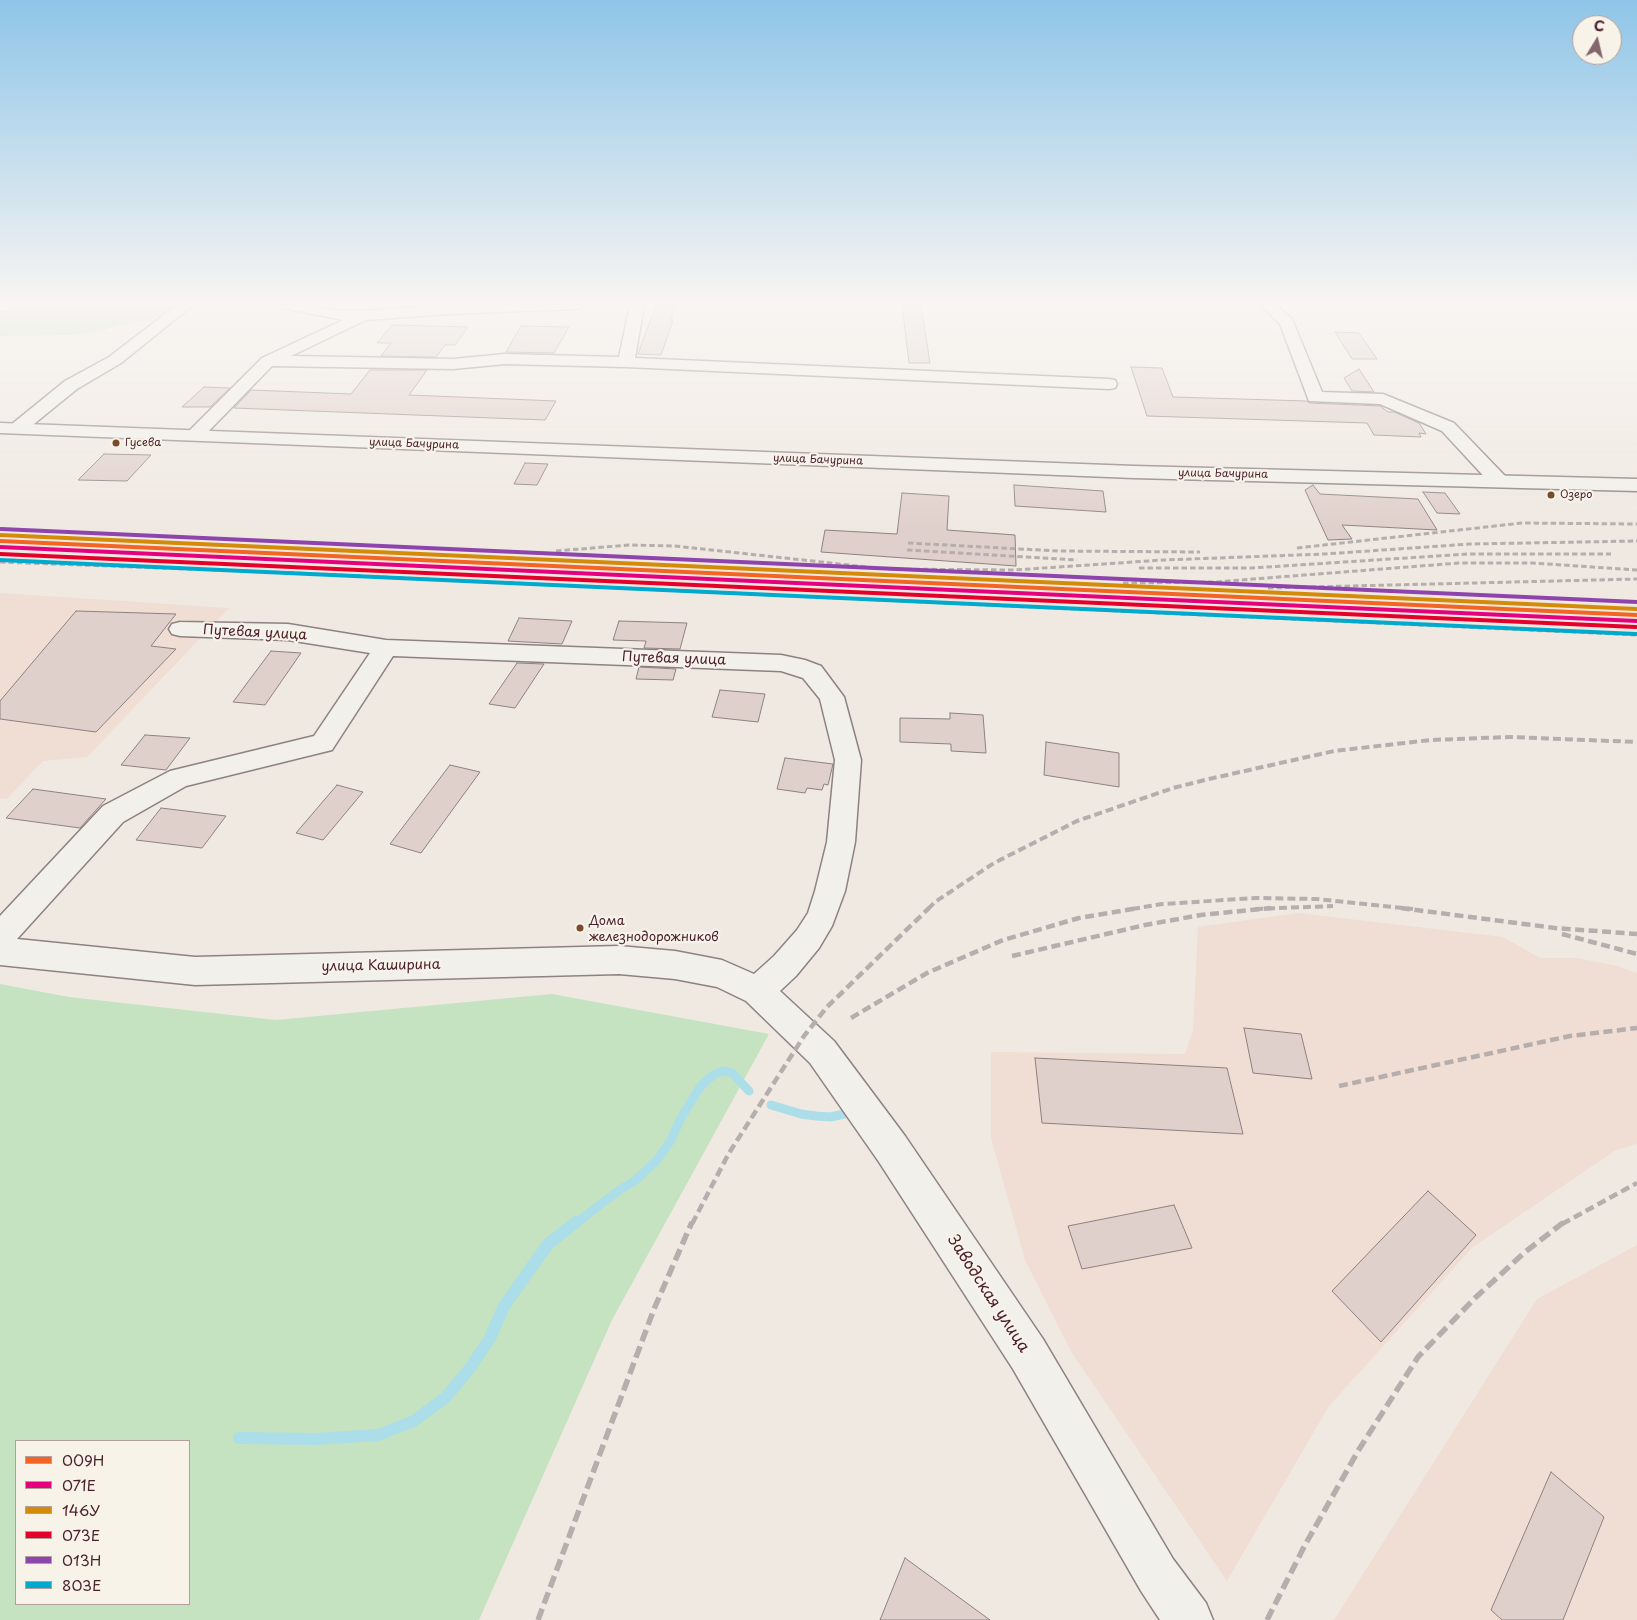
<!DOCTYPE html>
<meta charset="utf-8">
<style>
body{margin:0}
#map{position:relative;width:1637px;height:1620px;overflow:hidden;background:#f0e9e2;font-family:"Playpen Sans",sans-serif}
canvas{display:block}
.legend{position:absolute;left:15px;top:1440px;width:175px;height:165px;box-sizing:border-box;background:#f7f3e8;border:1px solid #b29e9c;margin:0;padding:6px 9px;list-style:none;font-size:15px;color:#4a1f2b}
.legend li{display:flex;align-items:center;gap:10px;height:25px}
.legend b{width:25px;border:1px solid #b29e9c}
.north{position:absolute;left:1572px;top:15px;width:50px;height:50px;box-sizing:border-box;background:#f7f3e8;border:1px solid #b29e9c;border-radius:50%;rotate:9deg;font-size:14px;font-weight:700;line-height:20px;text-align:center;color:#4a1f2b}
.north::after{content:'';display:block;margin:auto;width:18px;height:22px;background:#84666b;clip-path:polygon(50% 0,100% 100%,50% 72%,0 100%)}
</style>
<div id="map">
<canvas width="1637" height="1620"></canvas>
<ul class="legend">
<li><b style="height:6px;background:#f26522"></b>009Н</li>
<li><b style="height:6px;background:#e5007d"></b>071Е</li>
<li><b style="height:6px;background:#d48b09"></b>146У</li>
<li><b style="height:6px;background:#e4002b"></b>073Е</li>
<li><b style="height:6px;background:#8e44ad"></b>013Н</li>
<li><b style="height:6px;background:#00a9ce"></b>803Е</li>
</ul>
<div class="north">С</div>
</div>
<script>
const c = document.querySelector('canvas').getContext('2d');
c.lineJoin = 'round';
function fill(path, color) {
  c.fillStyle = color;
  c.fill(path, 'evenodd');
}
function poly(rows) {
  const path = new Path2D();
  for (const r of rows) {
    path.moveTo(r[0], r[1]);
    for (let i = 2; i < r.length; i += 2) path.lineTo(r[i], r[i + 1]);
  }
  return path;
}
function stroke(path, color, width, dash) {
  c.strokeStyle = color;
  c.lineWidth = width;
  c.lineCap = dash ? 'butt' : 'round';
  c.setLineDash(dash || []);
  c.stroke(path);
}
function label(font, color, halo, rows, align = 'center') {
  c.font = font + ' "Playpen Sans",sans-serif';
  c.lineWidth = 4.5;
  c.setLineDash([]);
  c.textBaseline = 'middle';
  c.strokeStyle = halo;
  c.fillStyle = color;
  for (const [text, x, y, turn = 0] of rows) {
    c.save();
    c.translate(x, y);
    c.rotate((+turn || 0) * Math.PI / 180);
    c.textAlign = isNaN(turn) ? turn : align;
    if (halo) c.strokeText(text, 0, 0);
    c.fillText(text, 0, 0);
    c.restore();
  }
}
const built = poly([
 [0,593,229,608,87,757,43,761,7,799,0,798],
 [1298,913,1503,937,1540,958,1577,958,1617,966,1637,973,1637,1144,1616,1150,1473,1247,1329,1406,1227,1581,1072,1353,1025,1260,991,1138,991,1052,1185,1054,1193,1030,1198,927],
 [1637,1245,1637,1620,1334,1620,1537,1299]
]);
const green = poly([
 [24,305,181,305,164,318,117,326,103,331,73,335,0,336,0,311],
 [0,984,69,997,276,1020,552,994,769,1034,612,1320,479,1620,0,1620],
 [16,1441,189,1441,189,1604,16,1604]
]);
const streamFar1 = poly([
 [771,1105,801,1114,816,1116,831,1117,844,1114],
 [575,1224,618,1191,636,1180,657,1160,671,1140,681,1118,700,1087,707,1080,715,1074,724,1071,732,1073,749,1091]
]);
const stream = poly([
 [239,1438,316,1439,378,1435,414,1421,446,1397,470,1368,490,1338,504,1306,548,1244,576,1222]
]);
const building = poly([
 [656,305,675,305,671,321,673,321,661,355,638,354,656,305],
 [902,305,921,305,930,363,909,363,902,305],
 [392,325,468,327,455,345,445,345,436,357,381,356,391,343,377,343,392,325],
 [521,326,569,327,554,353,506,352,521,326],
 [1335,332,1359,333,1377,359,1352,359,1335,332],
 [1131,367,1162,368,1173,397,1307,401,1309,403,1380,406,1388,412,1394,412,1419,423,1426,434,1419,433,1421,437,1374,435,1367,423,1147,416,1131,367],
 [1359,369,1374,392,1352,391,1344,378,1359,369],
 [370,370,427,370,409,395,556,401,545,420,234,408,251,390,351,394,370,370],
 [204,387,230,388,210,407,182,407,204,387],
 [104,454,151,455,127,481,78,480,104,454],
 [525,463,548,464,537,485,514,484,525,463],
 [1014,485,1103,491,1106,512,1015,506,1014,485],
 [1313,485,1320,494,1418,499,1437,530,1342,525,1352,539,1328,540,1305,490,1313,485],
 [1423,492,1445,493,1460,514,1437,513,1423,492],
 [902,493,949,496,947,530,1015,535,1016,566,821,552,825,530,897,534,902,493],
 [76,611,176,614,151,646,176,649,96,732,0,719,0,701,76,611],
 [519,618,572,621,562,644,508,641,519,618],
 [619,621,687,623,680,649,644,648,646,641,613,640,619,621],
 [271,651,301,653,265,705,233,702,271,651],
 [517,663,544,664,515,708,489,704,517,663],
 [639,667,676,669,673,680,636,679,639,667],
 [720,690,765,694,758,722,712,717,720,690],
 [950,713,983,715,986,753,951,751,951,744,900,742,900,718,950,719,950,713],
 [145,735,190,738,166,770,121,765,145,735],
 [1046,742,1119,753,1119,787,1044,775,1046,742],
 [785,758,833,764,828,785,824,784,822,790,807,788,805,793,777,789,785,758],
 [450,765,480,772,421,853,390,844,450,765],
 [337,785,363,792,323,840,296,833,337,785],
 [33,789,106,799,80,828,6,818,33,789],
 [161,808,226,816,202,848,136,840,161,808],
 [1244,1028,1301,1034,1312,1079,1253,1073,1244,1028],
 [1035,1058,1227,1068,1243,1134,1042,1123,1035,1058],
 [1428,1191,1476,1235,1381,1342,1332,1291,1428,1191],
 [1174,1205,1192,1248,1082,1269,1068,1226,1174,1205],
 [1551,1472,1604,1517,1563,1620,1502,1620,1491,1610,1551,1472],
 [905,1558,990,1620,880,1620,905,1558]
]);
const street = poly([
 [177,305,193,305,121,363,77,389,24,432,18,433,12,432,9,428,12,424,65,381,109,357,177,305],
 [282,305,308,305,335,310,361,311,447,305,583,305,581,308,576,309,448,314,366,320,291,356,453,359,505,354,619,357,630,305,644,305,635,358,1109,379,1115,380,1117,384,1115,388,1109,389,626,367,505,364,453,369,272,366,201,439,195,440,189,439,186,435,189,431,262,358,343,320,289,309,284,308,282,305],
 [1260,305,1276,305,1292,319,1322,392,1383,394,1454,423,1505,476,1508,480,1505,484,1498,486,1491,484,1442,431,1380,404,1309,401,1280,324,1260,305],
 [180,622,288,624,386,640,781,655,805,660,821,666,844,697,861,760,855,842,845,891,832,926,819,948,796,976,780,991,834,1041,905,1136,1043,1339,1173,1559,1206,1603,1213,1620,1160,1620,1141,1591,1013,1369,879,1162,810,1063,746,1001,717,987,675,979,619,974,195,985,0,965,0,916,103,806,170,771,314,736,370,653,288,640,180,636,172,634,169,629,172,624,180,622],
 [393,656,781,671,803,678,820,699,835,760,827,842,815,891,808,913,797,930,774,956,754,974,722,960,675,951,619,946,195,957,17,939,123,822,186,786,332,750,393,656]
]);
const secondary = poly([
 [0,423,1134,466,1637,479,1637,491,1134,478,0,433,0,423]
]);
const railFar3 = poly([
 [908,543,1058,551,1200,552],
 [1297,548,1522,523,1637,524],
 [907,550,1077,560],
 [556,551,629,545,675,546,867,567],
 [0,562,295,573,1637,635],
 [1139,568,1252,568,1468,554,1611,554],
 [889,569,1014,570,1163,560,1325,554,1470,544,1637,541],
 [1123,583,1215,582,1459,563,1533,563,1637,570],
 [1268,588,1637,579]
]);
const railFar2 = poly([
 [928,909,935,902,994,863,1077,821,1173,788,1209,779,1334,751,1431,740,1510,737,1637,742],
 [1132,909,1162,904,1257,898,1316,899,1413,909],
 [1255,909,1333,906]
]);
const railFar1 = poly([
 [1401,908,1555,928,1637,934],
 [1562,934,1637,954],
 [1012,956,1145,925,1201,915,1271,908],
 [851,1018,927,973,1003,940,1079,918,1139,908],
 [1339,1086,1570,1036,1637,1028],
 [692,1224,729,1153,804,1036,827,1007,929,908],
 [1562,1224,1637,1183]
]);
const rail = poly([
 [538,1620,654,1309,692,1222],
 [1267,1620,1305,1545,1358,1451,1418,1357,1475,1298,1525,1252,1564,1222]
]);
const rail1 = poly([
 [0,541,1637,615]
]);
const rail2 = poly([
 [0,547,1637,621]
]);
const rail3 = poly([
 [0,535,1637,609]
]);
const rail4 = poly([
 [0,554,1636,627]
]);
const rail5 = poly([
 [1,529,1637,602]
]);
const rail6 = poly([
 [0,560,1636,634]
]);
const markers = [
 [116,443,4.5,"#7a4b2a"],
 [1551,495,4.5,"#7a4b2a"],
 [580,928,4.5,"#7a4b2a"]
];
const farBusnames = [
 ["Гусева",125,443],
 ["Озеро",1560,495]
];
const farStreetnames = [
 ["улица Бачурина",414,444,2],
 ["улица Бачурина",818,460,2],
 ["улица Бачурина",1223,474,1]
];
const busNames = [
 ["Дома",589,921],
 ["железнодорожников",589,937]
];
const streetNames = [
 ["Путевая улица",255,633,3],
 ["Путевая улица",674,659,2],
 ["улица Каширина",381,966,-1]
];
const nearStreetnames = [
 ["Заводская улица",988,1294,57]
];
fill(built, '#f0ddd4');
fill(green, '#c5e3c0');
stroke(streamFar1, '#abdee9', 9);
stroke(stream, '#abdee9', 12);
fill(building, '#e0d0cb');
stroke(building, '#8d8281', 1);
stroke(street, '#8d8281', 3);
stroke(secondary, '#8d8281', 3);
fill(street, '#f2f0eb');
fill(secondary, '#f2f0eb');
stroke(railFar3, '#b5aeac', 3, [5.5, 3]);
stroke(railFar2, '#b5aeac', 4, [8, 4]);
stroke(railFar1, '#b5aeac', 4.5, [9, 4.5]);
stroke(rail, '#b5aeac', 5.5, [12, 5.5]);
stroke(rail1, '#f26522', 4);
stroke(rail2, '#e5007d', 4);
stroke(rail3, '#d48b09', 4);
stroke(rail4, '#e4002b', 4);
stroke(rail5, '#8e44ad', 4);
stroke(rail6, '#00a9ce', 4);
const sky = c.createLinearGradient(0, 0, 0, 531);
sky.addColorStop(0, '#8fc5e8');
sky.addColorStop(0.57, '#f8f5f2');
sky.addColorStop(1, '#f8f5f200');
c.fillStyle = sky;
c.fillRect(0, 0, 1637, 531);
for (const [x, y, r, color] of markers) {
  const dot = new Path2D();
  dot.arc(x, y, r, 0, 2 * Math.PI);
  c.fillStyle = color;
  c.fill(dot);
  stroke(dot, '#f7f3e8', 2);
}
label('11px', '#4a1f2b', '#f7f3e8', farBusnames, 'left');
label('11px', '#4a1f2b', '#f7f3e8', farStreetnames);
label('13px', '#4a1f2b', '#f7f3e8', busNames, 'left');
label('14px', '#4a1f2b', '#f7f3e8', streetNames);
label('16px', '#4a1f2b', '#f7f3e8', nearStreetnames);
</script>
